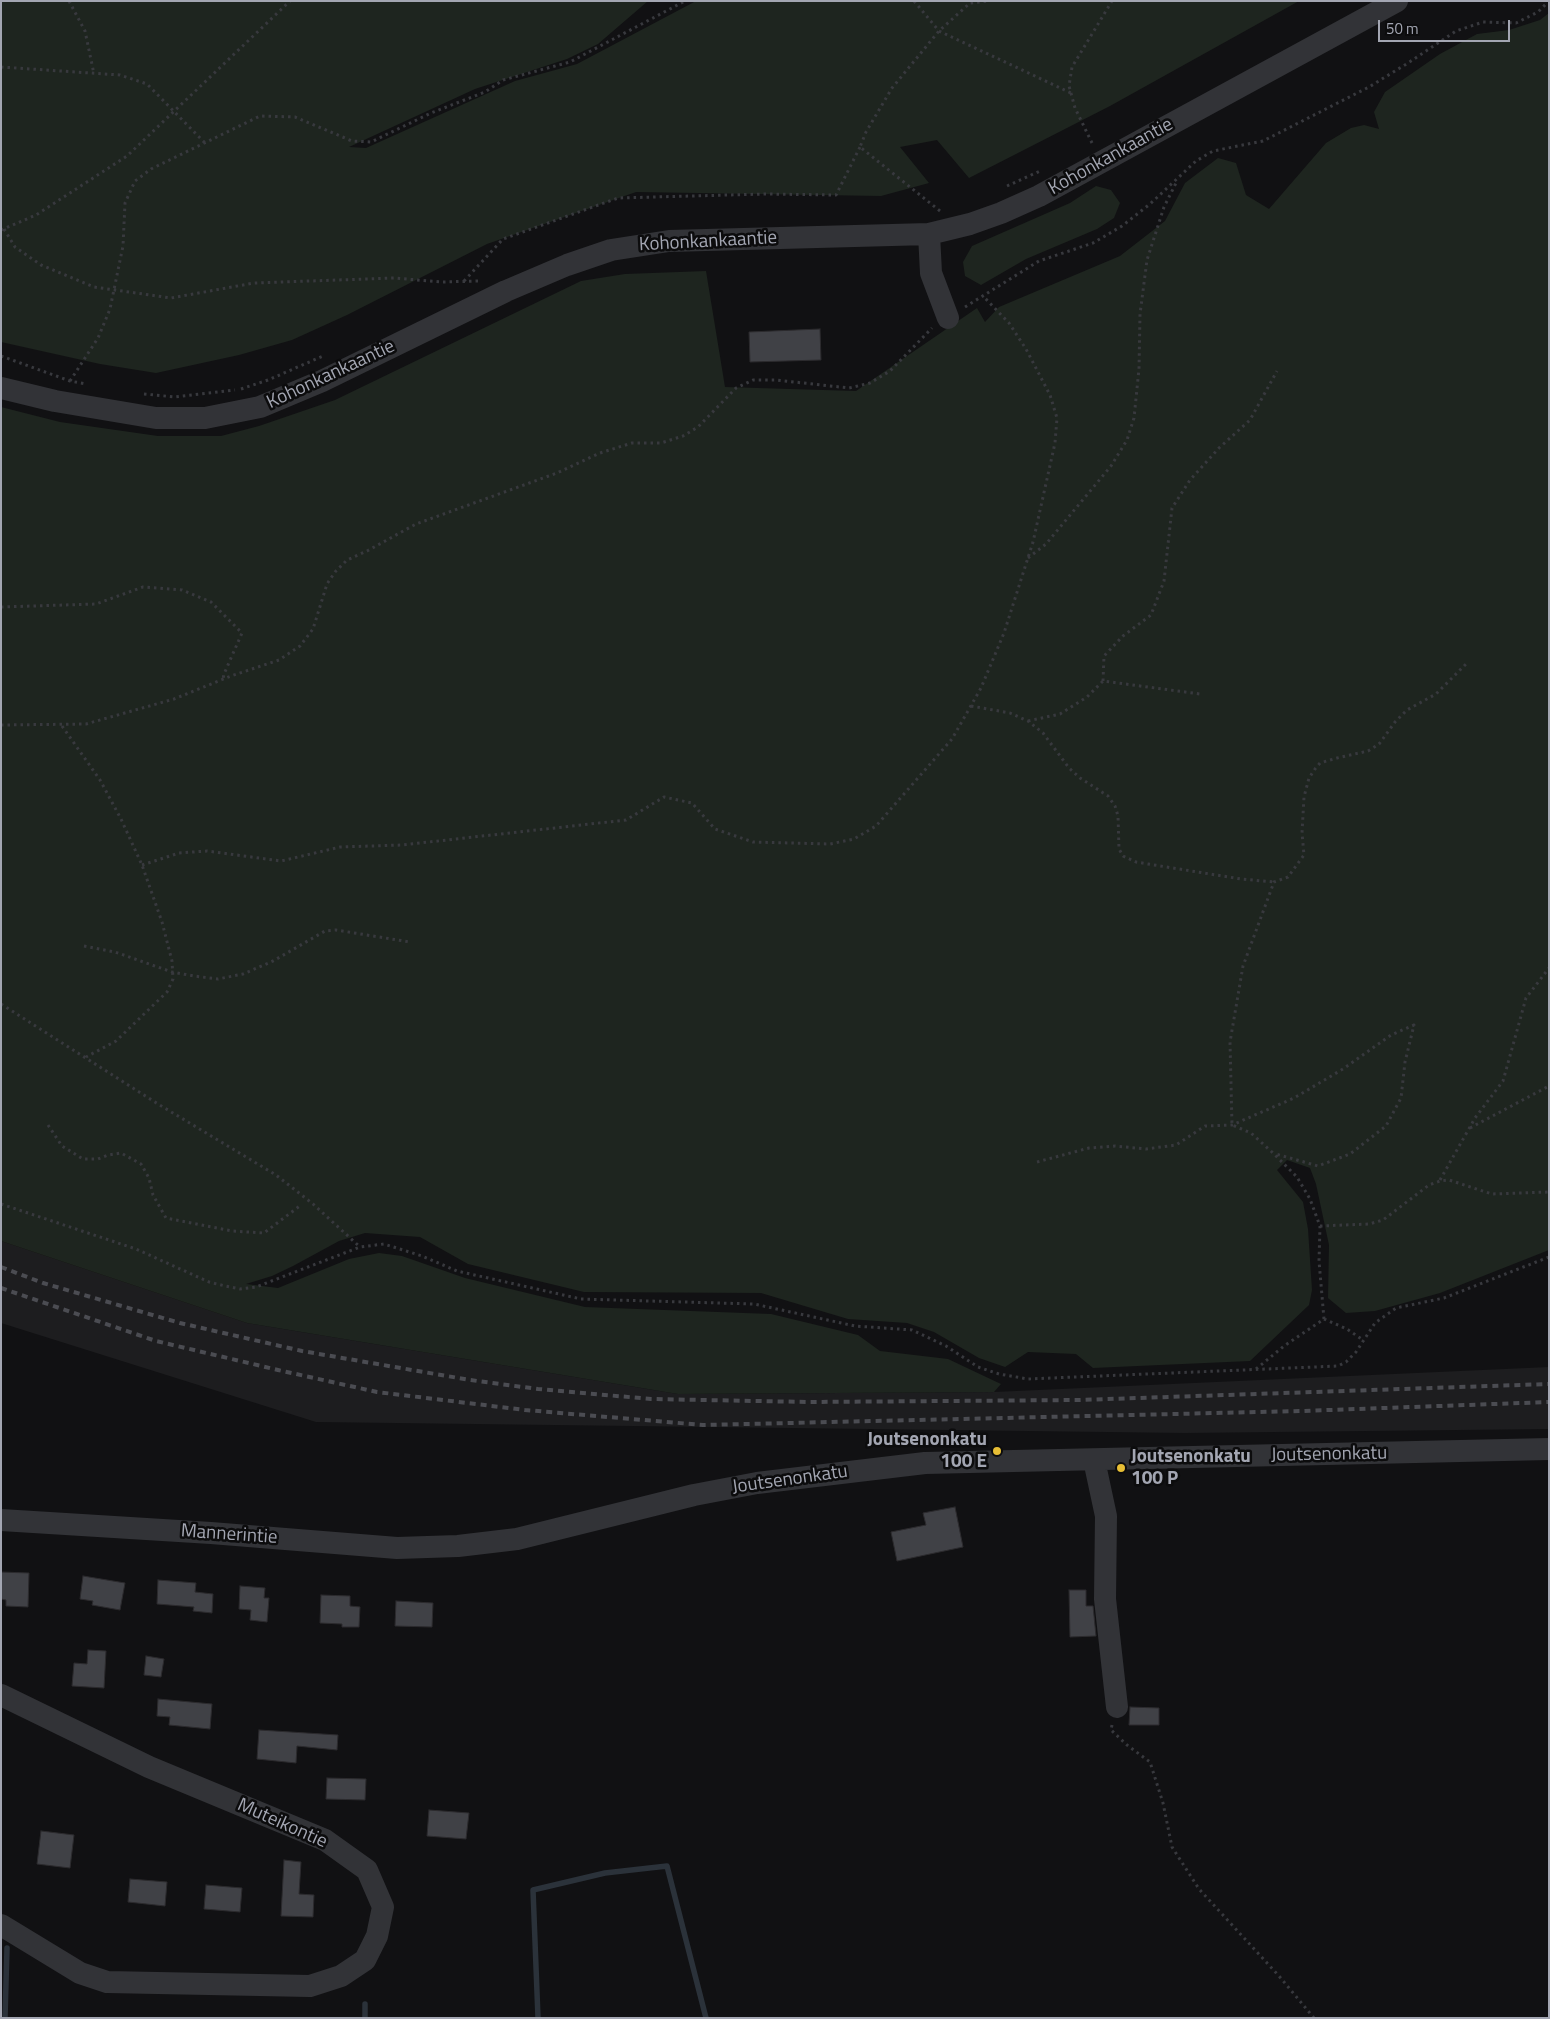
<!DOCTYPE html>
<style>
body{margin:0}
#map{position:relative;width:1550px;height:2019px;overflow:hidden;background:#111113;font-family:"Titillium Web",sans-serif}
canvas{display:block}
.frame{position:absolute;inset:0;border:2px solid #a3a6b2;pointer-events:none}
.scale{position:absolute;left:1378px;top:20px;width:132px;height:22px;box-sizing:border-box;border:2px solid #a3a6b2;border-top:0;padding-left:6px;font-size:15px;line-height:18px;white-space:nowrap;color:#a3a6b2;-webkit-text-stroke:4px #0c0c0d;paint-order:stroke}
</style>
<div id="map">
<canvas width="1550" height="2019"></canvas>
<div class="frame"></div>
<div class="scale">50 m</div>
</div>
<script>
const c = document.querySelector('canvas').getContext('2d');
c.lineJoin = 'round';
function fill(path, color) {
  c.fillStyle = color;
  c.fill(path, 'evenodd');
}
function poly(rows) {
  const path = new Path2D();
  for (const r of rows) {
    path.moveTo(r[0], r[1]);
    for (let i = 2; i < r.length; i += 2) path.lineTo(r[i], r[i + 1]);
  }
  return path;
}
function stroke(path, color, width, dash) {
  c.strokeStyle = color;
  c.lineWidth = width;
  c.lineCap = dash ? 'butt' : 'round';
  c.setLineDash(dash || []);
  c.stroke(path);
}
function label(font, color, halo, rows, align = 'center') {
  c.font = font + ' "Titillium Web",sans-serif';
  c.lineWidth = 5;
  c.setLineDash([]);
  c.textBaseline = 'middle';
  c.strokeStyle = halo;
  c.fillStyle = color;
  for (const [text, x, y, turn = 0] of rows) {
    c.save();
    c.translate(x, y);
    c.rotate((+turn || 0) * Math.PI / 180);
    c.textAlign = isNaN(turn) ? turn : align;
    if (halo) c.strokeText(text, 0, 0);
    c.fillText(text, 0, 0);
    c.restore();
  }
}
const built = poly([
 [1,1241,247,1323,678,1394,994,1392,1549,1367,1549,1429,1185,1433,316,1422,1,1323]
]);
const green = poly([
 [1,1,648,1,598,44,567,59,475,89,349,147,366,148,515,81,577,64,696,1,1299,1,1110,106,969,178,937,140,900,147,929,183,881,196,636,192,487,244,347,315,292,340,239,355,156,373,100,364,1,342],
 [1549,13,1549,1250,1440,1293,1375,1311,1346,1313,1328,1298,1329,1245,1316,1184,1310,1168,1287,1160,1277,1170,1303,1202,1308,1229,1312,1290,1309,1305,1250,1361,1093,1368,1076,1354,1028,1352,1005,1367,979,1358,934,1332,907,1323,848,1319,761,1293,584,1292,468,1264,420,1237,365,1233,339,1241,293,1266,272,1276,246,1284,278,1288,349,1259,379,1253,402,1256,465,1278,585,1307,771,1314,858,1335,880,1351,948,1359,1001,1384,994,1392,678,1394,247,1323,1,1241,1,407,60,422,158,436,221,436,259,426,335,400,581,281,625,274,706,271,725,387,856,391,977,308,985,322,999,307,1120,256,1165,221,1185,183,1218,158,1236,163,1246,195,1269,209,1326,143,1351,128,1364,125,1379,129,1374,112,1385,92,1440,54,1477,34,1509,30,1540,20],
 [1096,186,1111,190,1120,203,1114,218,1097,229,1026,259,981,285,965,276,963,262,972,246,1070,203]
]);
const stream = poly([
 [365,2004,365,2018],
 [5,2018,7,1948],
 [538,2018,533,1890,605,1873,667,1866,706,2018]
]);
const building = poly([
 [820,329,821,360,750,362,749,332,820,329],
 [955,1507,963,1547,897,1561,891,1532,926,1525,923,1513,955,1507],
 [1,1572,29,1573,28,1607,6,1606,6,1600,1,1599,1,1572],
 [83,1576,125,1583,120,1610,92,1605,93,1601,80,1599,83,1576],
 [158,1580,196,1583,195,1592,213,1594,212,1613,193,1611,194,1607,157,1604,158,1580],
 [240,1586,265,1588,264,1598,269,1598,267,1622,250,1620,251,1610,239,1609,240,1586],
 [1069,1590,1086,1590,1086,1606,1093,1606,1096,1636,1070,1637,1069,1590],
 [321,1595,350,1596,350,1606,360,1607,359,1627,342,1627,342,1624,320,1623,321,1595],
 [396,1601,433,1603,432,1627,395,1626,396,1601],
 [88,1650,106,1651,104,1688,72,1686,74,1663,87,1664,88,1650],
 [146,1656,164,1659,161,1677,144,1675,146,1656],
 [158,1699,212,1704,210,1729,169,1725,170,1717,157,1716,158,1699],
 [1130,1707,1159,1708,1159,1725,1129,1725,1130,1707],
 [259,1730,338,1735,337,1750,297,1746,296,1763,257,1759,259,1730],
 [327,1778,366,1779,365,1800,326,1799,327,1778],
 [429,1810,469,1813,466,1839,427,1836,429,1810],
 [41,1831,74,1835,70,1868,37,1864,41,1831],
 [284,1860,301,1862,299,1894,314,1895,313,1917,281,1916,284,1860],
 [130,1879,167,1882,165,1906,128,1902,130,1879],
 [206,1885,242,1888,240,1912,204,1909,206,1885]
]);
const path = poly([
 [69,1,85,31,94,74],
 [914,1,939,31,1071,93],
 [1,67,120,75,147,84,205,143],
 [1092,143,1075,108,1069,86,1072,67,1112,1],
 [1007,186,1040,171],
 [940,211,860,147,866,132,892,88,939,31,970,3,988,1],
 [4,229,15,247,41,265,94,287,171,298,254,283,394,278,442,282,479,281],
 [1,230,36,215,127,156,290,1],
 [464,281,503,239,618,198,765,194,836,195,860,147],
 [965,307,1039,261,1093,243,1122,226,1150,204,1196,161,1213,151,1263,141,1369,87,1408,63,1456,31,1483,22,1516,23,1538,12,1549,1],
 [1,356,70,381,86,384],
 [70,381,98,338,110,309,123,246,125,203,135,181,151,169,260,116,295,117,352,141,371,142,431,113,485,92,503,80,570,62,685,1],
 [241,389,268,380,323,356],
 [144,394,175,397,235,390],
 [1028,558,1046,544,1111,466,1127,440,1134,418,1139,369,1140,314,1147,260,1164,207,1177,181],
 [1,607,96,604,143,587,182,590,211,602,242,633,224,674,223,679],
 [1103,681,1104,656,1123,636,1151,615,1164,581,1172,508,1190,480,1219,448,1250,420,1277,371],
 [971,706,1010,713,1028,721,1043,733,1069,768,1080,778,1108,796,1115,806,1118,816,1119,849,1123,856,1136,862,1148,864,1241,879,1274,882],
 [1028,721,1060,714,1087,697,1103,681,1200,694],
 [1,725,86,724,174,699,231,676,279,660,300,646,313,629,327,584,335,572,347,560,367,551,416,524,557,473,600,453,632,443,661,443,683,436,698,427,736,388,753,380,776,380,849,388,870,383,890,371,932,328],
 [62,726,100,780,121,819,142,865,162,922,172,961,173,979,167,992,116,1041,86,1057],
 [142,865,179,853,207,851,281,861,340,847,402,845,626,820,664,797,692,803,715,829,753,842,830,844,854,839,876,826,952,739,981,688,1004,633,1033,542,1055,443,1057,418,1050,395,1026,349,1009,323,983,296],
 [84,946,115,952,172,972,194,976,218,979,243,974,273,961,325,931,336,930,410,942],
 [1,1004,158,1104,276,1175,313,1204,360,1247],
 [48,1125,62,1146,83,1159,98,1159,108,1155,121,1153,141,1164,149,1178,153,1195,166,1218,232,1231,264,1233,301,1205],
 [1470,1128,1549,1086],
 [1037,1162,1089,1148,1115,1146,1146,1149,1176,1145,1205,1126,1232,1125,1294,1098,1343,1069,1391,1035,1414,1025,1405,1062,1401,1098,1386,1126,1350,1154,1318,1166,1276,1154],
 [1440,1180,1475,1118,1503,1081,1526,998,1549,968],
 [1,1204,136,1249,209,1282,225,1286,240,1289,256,1287,360,1247,384,1244,422,1256,457,1271,581,1299,754,1304,855,1326,912,1330,946,1346,978,1367,999,1374,1028,1379,1338,1366,1346,1362,1356,1352,1375,1323,1396,1308,1444,1298,1549,1257],
 [1320,1226,1369,1224,1383,1220,1429,1185,1440,1181,1449,1180,1492,1194,1549,1192],
 [1324,1319,1319,1261,1320,1226,1310,1199,1297,1177,1273,1153,1251,1133,1232,1125,1230,1042,1243,966,1274,882,1288,877,1304,855,1302,833,1304,797,1309,778,1315,769,1320,763,1337,758,1368,751,1379,744,1395,722,1407,710,1436,694,1468,662],
 [1256,1369,1284,1346,1324,1319,1347,1329,1363,1340],
 [1112,1725,1111,1730,1127,1745,1150,1762,1163,1803,1172,1847,1199,1889,1279,1976,1314,2018]
]);
const minor = poly([
 [929,234,931,273,948,318],
 [1,388,55,401,156,418,205,418,260,407,322,381,506,291,567,265,611,250,669,241,929,234,970,224,1001,213,1039,196,1397,1],
 [1094,1460,1106,1516,1105,1599,1117,1707],
 [1,1520,211,1533,397,1548,458,1546,517,1539,694,1495,757,1483,925,1463,1549,1449],
 [1,1695,149,1767,325,1840,367,1870,383,1907,377,1936,365,1960,341,1976,310,1986,107,1982,80,1973,1,1925]
]);
const rail = poly([
 [1,1267,43,1283,180,1323,302,1351,470,1380,538,1389,651,1399,810,1402,1079,1400,1549,1384],
 [1,1288,156,1341,278,1370,377,1392,525,1410,703,1425,1302,1411,1549,1402]
]);
const markers = [
 [997,1451,5,"#e7be35"],
 [1121,1468,5,"#e7be35"]
];
const streetNames = [
 ["Kohonkankaantie",1111,157,-29],
 ["Kohonkankaantie",708,242,-3],
 ["Kohonkankaantie",331,375,-25],
 ["Joutsenonkatu",1329,1455,-1],
 ["Joutsenonkatu",790,1480,-8],
 ["Mannerintie",229,1535,4],
 ["Muteikontie",282,1824,24]
];
const poiNames = [
 ["Joutsenonkatu",987,1440],
 ["100 E",987,1462],
 ["Joutsenonkatu",1131,1457,"left"],
 ["100 P",1131,1479,"left"]
];
fill(built, '#1d1d1f');
fill(green, '#1e251f');
stroke(stream, '#2b323a', 5.5);
fill(building, '#404146');
stroke(building, '#2c2b2e', 1);
stroke(path, '#38393e', 3, [2.5, 4]);
stroke(minor, '#323337', 22);
stroke(rail, '#4b4c52', 4, [6, 5]);
for (const [x, y, r, color] of markers) {
  const dot = new Path2D();
  dot.arc(x, y, r, 0, 2 * Math.PI);
  c.fillStyle = color;
  c.fill(dot);
  stroke(dot, '#0c0c0d', 2);
}
label('19px', '#a3a6b2', '#0c0c0d', streetNames);
label('bold 19px', '#a3a6b2', '#0c0c0d', poiNames, 'right');
</script>
